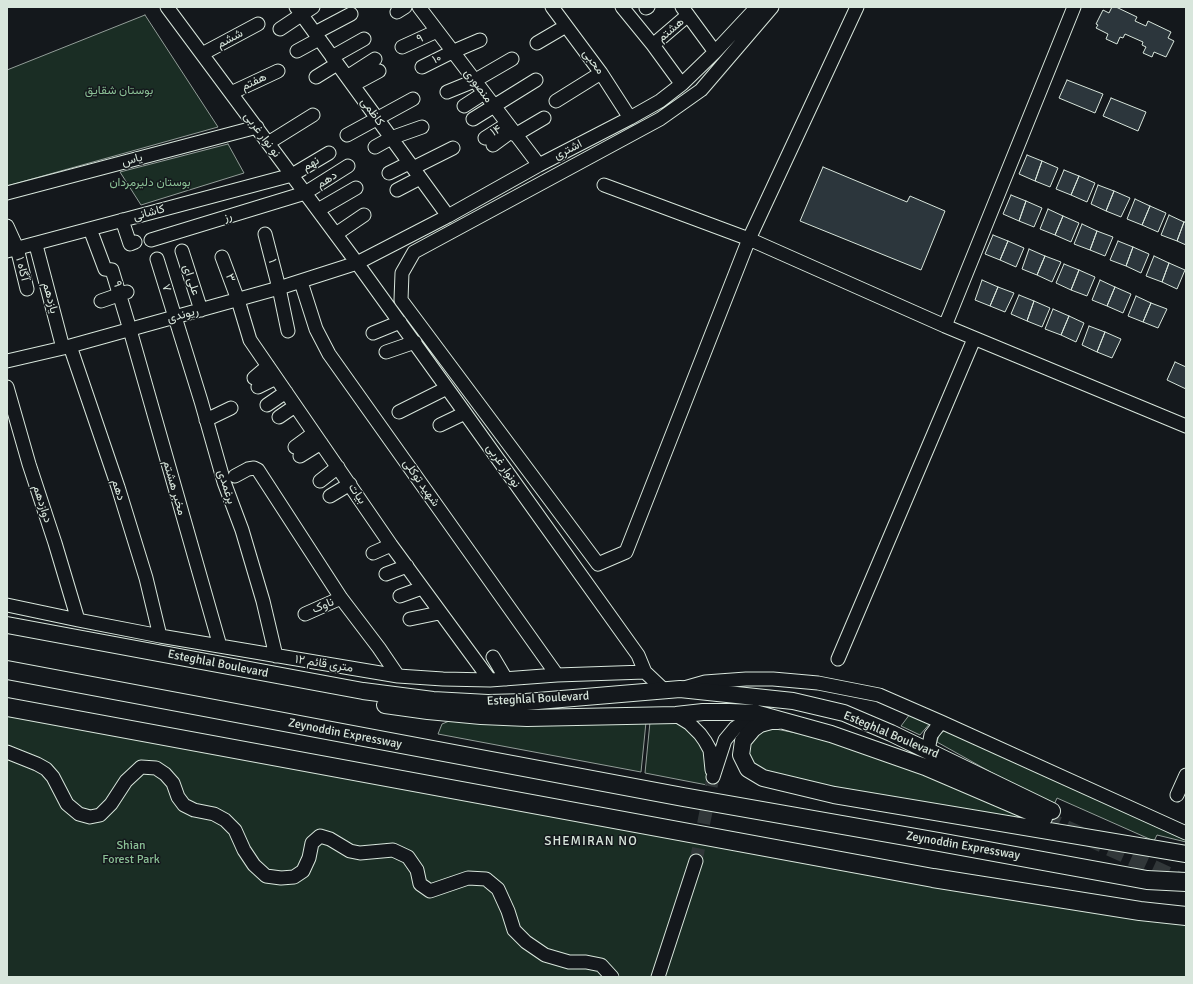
<!DOCTYPE html>
<meta charset="utf-8">
<style>
body{margin:0}
#map{position:relative;width:1193px;height:984px;overflow:hidden;background:#14181c;font-family:Signika,sans-serif}
canvas{display:block}
.frame{position:absolute;inset:0;border:8px solid #d8e6dc;pointer-events:none}
</style>
<div id="map">
<canvas width="1193" height="984"></canvas>
<div class="frame"></div>
</div>
<script>
const c = document.querySelector('canvas').getContext('2d');
c.lineJoin = 'round';
function fill(path, color) {
  c.fillStyle = color;
  c.fill(path, 'evenodd');
}
function poly(rows) {
  const path = new Path2D();
  for (const r of rows) {
    path.moveTo(r[0], r[1]);
    for (let i = 2; i < r.length; i += 2) path.lineTo(r[i], r[i + 1]);
  }
  return path;
}
function stroke(path, color, width, dash) {
  c.strokeStyle = color;
  c.lineWidth = width;
  c.lineCap = dash ? 'butt' : 'round';
  c.setLineDash(dash || []);
  c.stroke(path);
}
function label(font, color, halo, rows, align = 'center') {
  c.font = font + ' Signika,Vazirmatn,sans-serif';
  c.lineWidth = 3;
  c.setLineDash([]);
  c.textBaseline = 'middle';
  c.strokeStyle = halo;
  c.fillStyle = color;
  for (const [text, x, y, turn = 0] of rows) {
    c.save();
    c.translate(x, y);
    c.rotate((+turn || 0) * Math.PI / 180);
    c.textAlign = isNaN(turn) ? turn : align;
    if (halo) c.strokeText(text, 0, 0);
    c.fillText(text, 0, 0);
    c.restore();
  }
}
const green = poly([
 [145,15,218,127,7,186,7,70,145,15],
 [228,144,244,173,141,205,120,172,228,144],
 [7,705,681,826,1186,914,1186,977,7,977,7,705],
 [910,714,931,722,920,735,901,726,910,714],
 [454,719,646,722,641,772,438,734,442,724,454,719],
 [650,722,673,722,687,728,705,750,709,777,707,785,645,773,650,722],
 [765,727,812,736,902,765,1045,825,827,789,756,769,746,750,747,744,765,727],
 [946,729,1186,839,1186,842,1157,835,1154,841,1057,798,1053,807,937,742,939,735,946,729]
]);
const building = poly([
 [1112,7,1116,7,1137,17,1135,21,1146,26,1148,21,1171,32,1168,38,1174,41,1166,57,1154,52,1152,57,1143,53,1146,47,1142,45,1143,42,1125,34,1123,38,1120,37,1117,44,1106,39,1108,34,1096,28,1098,25,1096,24,1103,10,1109,13,1112,7],
 [1067,80,1103,94,1095,113,1059,98,1067,80],
 [1111,98,1146,112,1138,131,1103,116,1111,98],
 [1027,155,1042,161,1035,181,1019,174,1027,155],
 [1042,161,1058,168,1050,187,1035,181,1042,161],
 [823,167,907,202,910,196,945,211,921,270,800,221,823,167],
 [1064,170,1079,176,1071,195,1056,189,1064,170],
 [1079,176,1095,183,1087,202,1071,195,1079,176],
 [1098,185,1114,191,1106,211,1091,204,1098,185],
 [1114,191,1130,198,1121,217,1106,211,1114,191],
 [1011,195,1026,201,1019,221,1003,214,1011,195],
 [1135,199,1150,206,1142,225,1127,219,1135,199],
 [1026,201,1042,208,1034,227,1019,221,1026,201],
 [1150,206,1166,213,1158,232,1142,225,1150,206],
 [1048,209,1063,216,1055,235,1040,229,1048,209],
 [1169,215,1184,222,1177,241,1161,235,1169,215],
 [1063,216,1079,223,1071,242,1055,235,1063,216],
 [1184,222,1186,222,1186,245,1177,241,1184,222],
 [1082,224,1097,231,1090,250,1074,244,1082,224],
 [1097,231,1113,237,1105,256,1090,250,1097,231],
 [993,235,1008,241,1000,260,985,254,993,235],
 [1008,241,1024,248,1016,267,1000,260,1008,241],
 [1118,241,1133,247,1126,266,1110,260,1118,241],
 [1133,247,1149,254,1141,273,1126,266,1133,247],
 [1029,249,1045,256,1037,275,1022,269,1029,249],
 [1045,256,1061,262,1052,282,1037,275,1045,256],
 [1154,256,1169,263,1162,282,1146,276,1154,256],
 [1169,263,1185,270,1177,289,1162,282,1169,263],
 [1064,264,1079,270,1071,290,1056,283,1064,264],
 [1079,270,1095,277,1087,296,1071,290,1079,270],
 [982,280,998,287,990,306,975,300,982,280],
 [1100,280,1115,287,1107,306,1092,300,1100,280],
 [998,287,1014,293,1005,312,990,306,998,287],
 [1115,287,1131,294,1123,313,1107,306,1115,287],
 [1019,295,1034,301,1027,321,1011,314,1019,295],
 [1136,296,1151,303,1143,322,1128,316,1136,296],
 [1034,301,1050,308,1042,327,1027,321,1034,301],
 [1151,303,1167,309,1158,328,1143,322,1151,303],
 [1053,309,1069,316,1061,335,1045,329,1053,309],
 [1069,316,1084,323,1076,342,1061,335,1069,316],
 [1089,326,1105,332,1097,352,1082,345,1089,326],
 [1105,332,1121,339,1112,358,1097,352,1105,332],
 [1175,362,1186,367,1186,389,1167,380,1175,362]
]);
const minorTunnel = poly([
 [696,861,713,777]
]);
const majorTunnel = poly([
 [1044,818,1182,881]
]);
const minor = poly([
 [167,7,357,263,465,413,638,655,645,672,664,690],
 [296,7,448,216],
 [419,7,539,165],
 [552,7,601,73,630,118],
 [622,7,653,45,680,82],
 [682,7,715,52],
 [772,7,701,90,660,119,414,252,402,273,401,300,598,564,626,552,749,239,857,7],
 [646,8,648,7],
 [397,12,405,7],
 [280,29,313,7],
 [315,33,351,14],
 [537,43,566,26],
 [653,45,688,15],
 [402,47,437,31],
 [297,51,319,39],
 [202,54,258,24],
 [332,57,364,39],
 [422,67,452,52,480,40],
 [316,77,337,64],
 [347,77,375,59],
 [353,85,379,71],
 [447,92,474,81,512,59],
 [231,93,278,71],
 [556,101,601,73],
 [464,106,484,93],
 [473,119,536,80],
 [347,135,413,99],
 [515,135,544,118],
 [485,138,507,124],
 [268,143,313,115],
 [493,145,512,131],
 [375,147,391,138,422,127],
 [413,168,453,148],
 [389,173,409,163],
 [604,185,749,239,945,326,1186,426],
 [397,190,420,178],
 [7,193,257,127],
 [318,210,356,188],
 [122,220,130,244,135,242],
 [7,226,17,248,27,289],
 [90,229,105,269,112,270,128,323],
 [265,234,279,288,288,331],
 [336,234,364,215],
 [151,240,305,193,348,166],
 [37,249,63,348],
 [7,251,292,175,329,153],
 [182,251,201,310],
 [222,257,238,300,250,340,391,545,490,680],
 [157,259,201,401,224,482,242,530,263,601,276,656],
 [301,282,316,329,329,354,557,675],
 [101,301,127,292],
 [945,326,1074,7],
 [130,330,220,646],
 [373,333,400,322],
 [70,346,118,487,146,578,160,636],
 [386,352,415,342],
 [7,361,63,348,279,288,357,263,448,216,539,165,630,118,660,101,682,84,715,52,757,7],
 [254,378,268,366],
 [7,387,29,464,55,543,78,620],
 [258,387,276,378],
 [267,405,286,392],
 [399,412,447,388],
 [279,417,295,406],
 [206,420,231,408],
 [440,425,465,413],
 [295,447,314,433],
 [300,456,321,443],
 [235,476,248,469,254,468,258,470,341,598,379,648,398,676],
 [320,481,338,467],
 [330,496,350,484],
 [373,553,391,545],
 [386,574,407,566],
 [400,596,422,588],
 [7,605,78,620,160,636,398,676,443,679,490,680,557,675,645,672],
 [305,614,341,598],
 [410,619,439,613],
 [493,657,506,679],
 [838,659,974,339],
 [684,688,705,682,746,679,773,679,818,683,879,695,941,722,1186,833],
 [676,715,689,723,700,734,705,741,710,750,712,770],
 [928,750,931,735,941,722],
 [7,752,37,764,46,769,53,777,67,804,79,814,90,817,100,815,111,804,126,781,141,767,156,768,165,774,173,783,178,797,184,805,194,810,214,814,225,820,235,830,244,850,254,865,266,876,281,878,294,877,303,871,309,858,312,843,320,836,330,839,350,851,360,853,393,850,408,857,417,870,420,884,430,891,468,878,486,879,498,889,508,911,514,930,526,942,545,955,569,962,586,962,601,965,612,977],
 [713,777,725,740,735,728,744,722,758,714],
 [1177,795,1186,775],
 [658,977,696,861]
]);
const major = poly([
 [7,625,363,691,433,700,488,703,526,702,680,689,793,701,844,713,891,733,1052,811],
 [385,705,428,711,481,716,527,718,676,715,703,712,729,712,755,713,831,734,925,767,1044,818],
 [778,721,771,721,760,724,753,729,743,741,741,755,748,769,763,778,834,795,1186,854]
]);
const highway = poly([
 [7,670,683,797,939,842,1147,880,1186,882],
 [7,707,933,878,1140,911,1186,916]
]);
const streetNames = [
 ["هشتم",671,30,-40],
 ["ششم",230,39,-28],
 ["۹",420,39,-25],
 ["۱۰",437,59,-26],
 ["محبی",593,62,53],
 ["هفتم",254,82,-25],
 ["منصوری",478,86,53],
 ["کاظمی",372,112,54],
 ["۱۴",496,131,-31],
 ["نو نوار غربی",262,135,53],
 ["اشتری",568,150,-27],
 ["یاس",132,160,-15],
 ["نهم",311,164,-30],
 ["دهم",327,180,-32],
 ["کاشانی",149,213,-15],
 ["رز",228,217,-17],
 ["۱",272,261,75],
 ["آگاه ۱",22,269,76],
 ["۳",230,278,70],
 ["علی ای",191,280,72],
 ["۹",117,284,73],
 ["۷",166,288,72],
 ["یازدهم",50,298,75],
 ["ریوندی",183,315,-15],
 ["نونوار غربی",503,466,55],
 ["شهید توکلی",421,483,55],
 ["برغمدی",226,487,72],
 ["مخبر هشتم",174,488,74],
 ["دهم",118,490,72],
 ["بیات",357,494,56],
 ["دوازدهم",42,504,72],
 ["ناوک",323,606,-23],
 ["Esteghlal Boulevard",218,664,11],
 ["۱۲ متری قائم",324,664,9],
 ["Esteghlal Boulevard",538,699,-3],
 ["Zeynoddin Expressway",345,734,11],
 ["Esteghlal Boulevard",891,735,23],
 ["Zeynoddin Expressway",963,846,10]
];
const parkNames = [
 ["بوستان شقایق",119,91],
 ["بوستان دلیرمردان",150,183],
 ["Shian",131,846],
 ["Forest Park",131,860]
];
const neighbourhoodNames = [
 ["SHEMIRAN NO",591,842]
];
fill(green, '#1a2d24');
stroke(green, '#939e99', 1);
fill(building, '#2c363c');
stroke(building, '#d8e6dc', 1);
stroke(minorTunnel, '#313739', 13, [13, 6]);
stroke(majorTunnel, '#313739', 16, [16, 8]);
stroke(minor, '#d8e6dc', 15);
stroke(major, '#d8e6dc', 18);
stroke(highway, '#d8e6dc', 20);
stroke(minor, '#14181c', 13);
stroke(major, '#14181c', 16);
stroke(highway, '#14181c', 18);
label('12px', '#d8e6dc', '#14181c', streetNames);
label('12px', '#8ac095', '#14181c', parkNames);
c.letterSpacing = '1px';
label('13px', '#d8e6dc', '#14181c', neighbourhoodNames);
c.letterSpacing = '0px';
</script>
